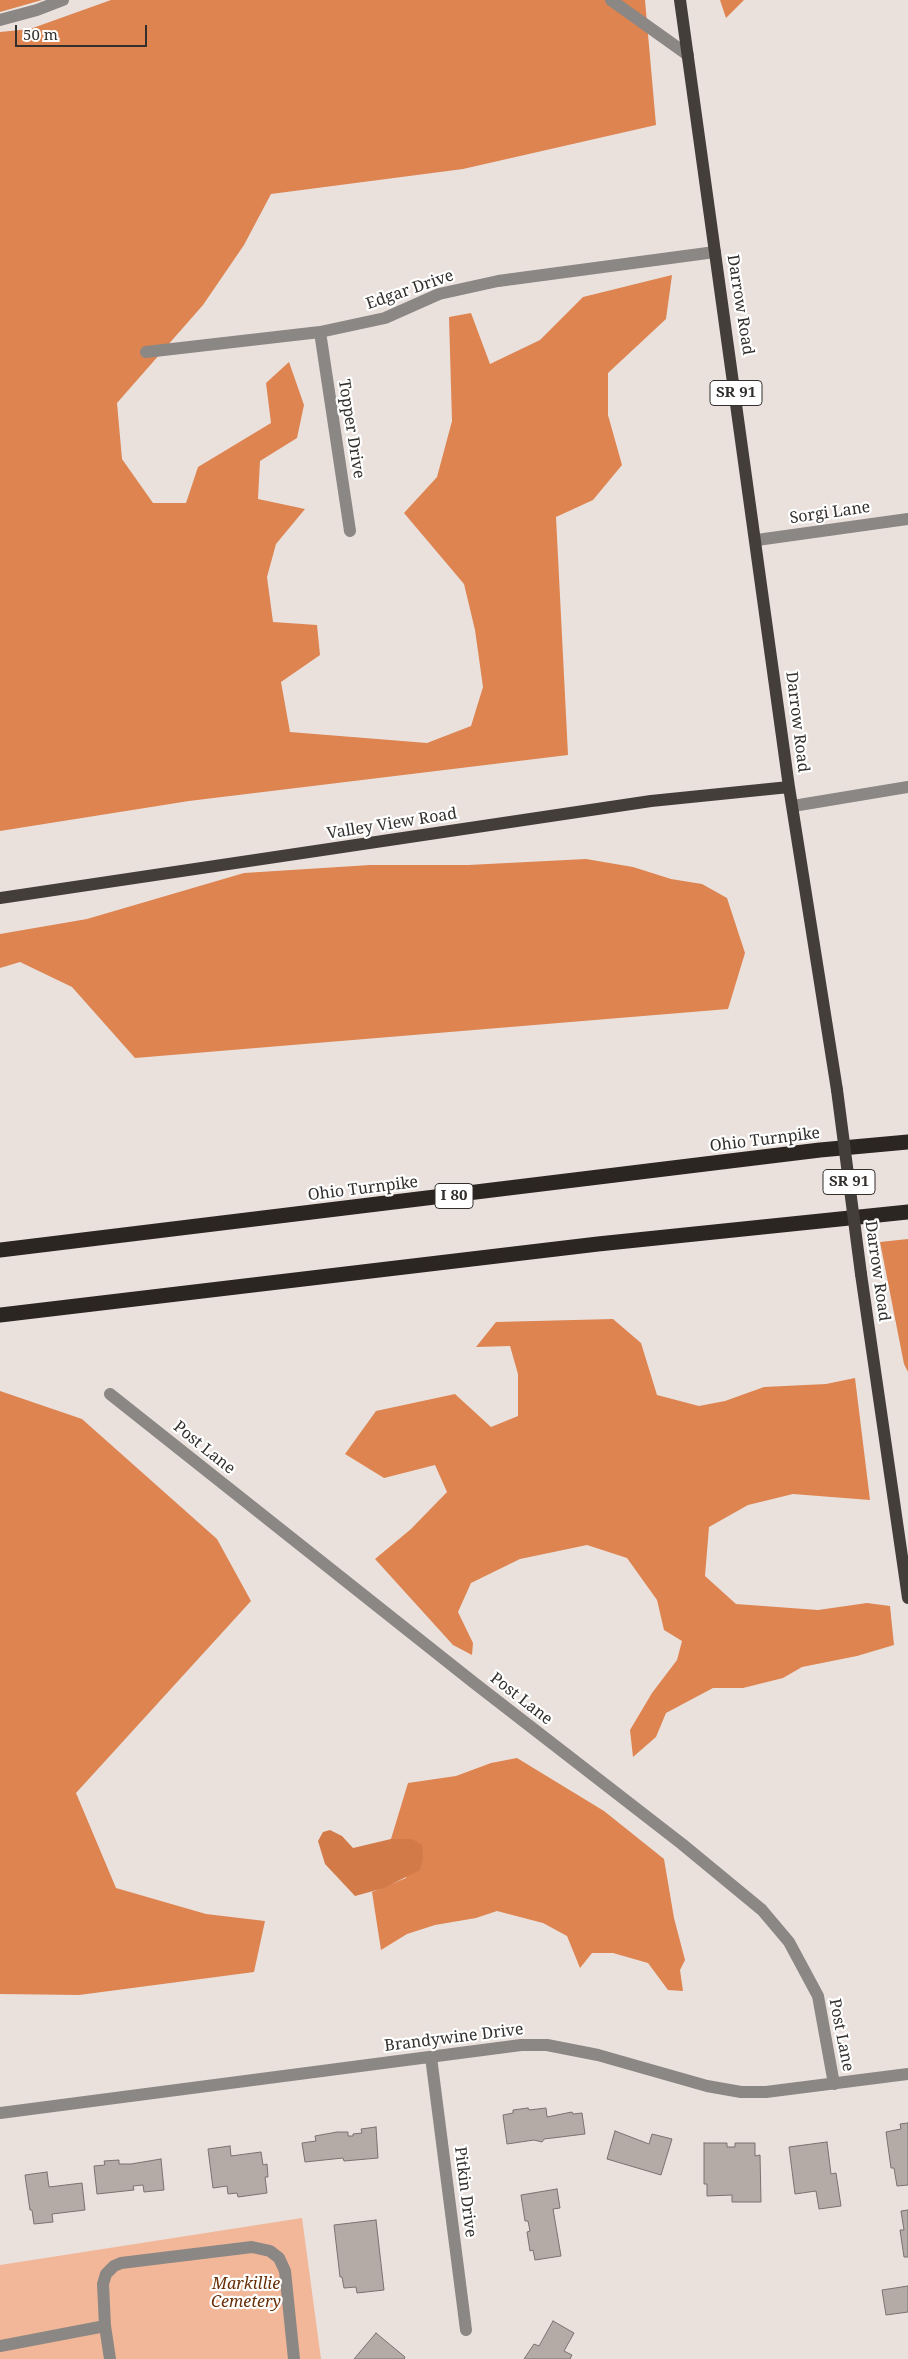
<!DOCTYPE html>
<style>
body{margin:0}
#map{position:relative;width:908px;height:2359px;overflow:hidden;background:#eae1dd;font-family:"Noto Serif",serif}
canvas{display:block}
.scale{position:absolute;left:15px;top:25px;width:132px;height:22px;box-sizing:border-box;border:2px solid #322f2d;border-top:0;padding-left:6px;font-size:15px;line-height:18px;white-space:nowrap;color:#322f2d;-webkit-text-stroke:4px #fff;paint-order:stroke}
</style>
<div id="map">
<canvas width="908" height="2359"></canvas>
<div class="scale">50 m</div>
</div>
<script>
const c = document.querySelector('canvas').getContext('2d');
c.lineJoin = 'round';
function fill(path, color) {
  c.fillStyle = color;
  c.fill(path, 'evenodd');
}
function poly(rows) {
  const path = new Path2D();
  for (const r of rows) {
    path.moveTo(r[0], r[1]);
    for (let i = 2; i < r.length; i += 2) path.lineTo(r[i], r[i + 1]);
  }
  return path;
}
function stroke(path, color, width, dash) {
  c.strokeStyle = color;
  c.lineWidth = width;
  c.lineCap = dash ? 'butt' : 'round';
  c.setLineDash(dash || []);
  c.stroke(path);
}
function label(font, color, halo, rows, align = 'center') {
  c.font = font + ' "Noto Serif",serif';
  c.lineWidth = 4.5;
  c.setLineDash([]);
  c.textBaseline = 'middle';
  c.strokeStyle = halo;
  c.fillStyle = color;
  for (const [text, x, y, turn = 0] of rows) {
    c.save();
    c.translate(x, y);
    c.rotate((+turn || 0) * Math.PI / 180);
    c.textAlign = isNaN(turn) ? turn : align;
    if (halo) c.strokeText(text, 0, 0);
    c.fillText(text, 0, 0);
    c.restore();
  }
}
const green = poly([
 [302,2218,321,2359,0,2359,0,2265]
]);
const forest = poly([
 [0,0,42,0,0,12],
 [111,0,645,0,656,125,463,169,271,194,244,245,203,305,117,403,122,459,153,503,186,503,198,467,271,423,266,383,289,362,304,405,297,438,260,461,258,499,305,509,276,544,267,577,273,622,317,625,320,655,281,682,290,732,427,743,471,726,483,687,475,630,464,584,404,513,437,477,452,421,449,317,471,313,490,364,540,340,583,297,672,275,666,319,608,373,608,415,622,465,593,500,556,517,568,755,189,801,0,831,0,32,30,29],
 [720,0,744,0,726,18],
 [586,859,633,867,671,879,702,884,727,898,745,953,728,1009,135,1058,72,987,20,962,0,968,0,934,87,919,244,873,370,865,468,865],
 [908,1239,908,1372,904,1364,880,1242],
 [613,1319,641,1343,657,1395,699,1406,725,1401,764,1387,826,1384,855,1378,870,1500,793,1494,748,1505,709,1527,705,1576,736,1604,818,1610,867,1603,890,1606,894,1645,857,1656,802,1667,783,1678,743,1688,713,1688,666,1713,656,1737,633,1757,630,1730,652,1693,677,1660,682,1641,664,1630,657,1600,627,1558,587,1545,520,1559,471,1583,458,1612,473,1643,472,1655,453,1645,375,1559,411,1529,447,1492,435,1465,384,1478,345,1454,376,1411,455,1394,491,1427,518,1416,518,1374,510,1346,476,1347,496,1322],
 [0,1391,82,1419,217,1539,251,1601,76,1793,116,1888,206,1914,265,1921,254,1972,79,1995,0,1994],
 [517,1758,604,1811,664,1859,674,1918,685,1960,680,1970,683,1991,668,1990,648,1963,613,1953,592,1953,580,1968,567,1936,543,1923,497,1911,476,1918,435,1925,407,1934,381,1950,372,1892,406,1878,412,1839,391,1839,408,1783,456,1776,491,1763]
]);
const water = poly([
 [330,1830,342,1836,353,1848,391,1839,412,1839,422,1845,423,1858,420,1870,384,1888,355,1896,325,1864,318,1841,323,1832]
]);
const building = poly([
 [528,2108,529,2110,546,2108,547,2117,572,2112,573,2114,582,2113,585,2134,544,2139,542,2142,534,2140,507,2144,503,2115,513,2113,513,2110,528,2108],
 [908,2123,908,2185,897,2186,894,2168,891,2168,886,2132,901,2129,900,2124,908,2123],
 [376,2127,378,2158,344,2161,343,2158,305,2162,302,2143,316,2141,315,2136,337,2132,348,2132,348,2136,353,2136,353,2134,362,2133,361,2129,376,2127],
 [615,2131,649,2144,652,2134,672,2139,661,2175,607,2159,615,2131],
 [827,2142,831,2174,836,2173,841,2206,819,2209,816,2191,795,2194,789,2147,827,2142],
 [704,2143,727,2143,727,2147,735,2147,735,2143,755,2143,755,2156,760,2155,761,2202,732,2202,732,2195,707,2196,707,2184,704,2184,704,2143],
 [230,2146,231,2156,261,2152,263,2165,267,2164,268,2177,265,2177,267,2193,238,2197,237,2193,228,2194,227,2186,213,2188,208,2149,230,2146],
 [161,2159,164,2190,144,2192,143,2185,133,2186,134,2190,97,2194,94,2166,105,2165,104,2161,119,2160,119,2164,131,2164,161,2159],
 [47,2172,49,2187,82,2183,85,2210,52,2214,53,2222,34,2224,32,2210,30,2210,25,2175,47,2172],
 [557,2189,560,2208,553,2209,561,2256,535,2260,533,2250,530,2251,527,2232,530,2231,528,2221,525,2221,521,2195,557,2189],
 [908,2210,908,2257,904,2257,900,2230,904,2230,901,2211,908,2210],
 [376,2220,384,2290,357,2293,356,2287,344,2288,342,2277,340,2277,334,2225,376,2220],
 [908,2286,908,2312,886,2315,882,2290,908,2286],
 [553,2321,574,2333,564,2351,572,2355,570,2359,524,2359,534,2344,539,2346,553,2321],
 [376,2333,405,2357,404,2359,354,2359,376,2333]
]);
const minor = poly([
 [611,0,688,55],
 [0,20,37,10,63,0],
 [320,332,350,531],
 [146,352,320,332,385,318,439,294,498,281,715,252],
 [757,540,908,519],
 [793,806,908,787],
 [110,1394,473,1682,682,1844,762,1910,789,1942,818,1996,834,2084],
 [431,2057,466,2330],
 [0,2113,521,2045,547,2045,598,2055,707,2086,741,2092,766,2092,908,2074],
 [0,2346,105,2326],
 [110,2359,105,2326,103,2284,106,2274,114,2266,121,2263,252,2247,270,2251,279,2258,285,2271,294,2359]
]);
const major = poly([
 [680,0,789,787,837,1090],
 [0,898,651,801,789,787],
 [861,1274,908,1598]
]);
const highway = poly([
 [0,1250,820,1150,908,1142],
 [0,1315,598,1244,908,1212]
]);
const majorBridge = poly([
 [837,1090,861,1274]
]);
const shields = [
 [736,393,52],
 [849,1182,52],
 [454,1196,38]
];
const shieldNames = [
 ["SR 91",736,393],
 ["SR 91",849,1182],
 ["I 80",454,1196]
];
const streetNames = [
 ["Edgar Drive",410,290,-19],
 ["Darrow Road",740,305,81],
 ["Topper Drive",351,429,81],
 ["Sorgi Lane",830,513,-8],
 ["Darrow Road",797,722,83],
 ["Valley View Road",392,824,-9],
 ["Ohio Turnpike",765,1140,-7],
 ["Ohio Turnpike",363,1189,-7],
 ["Darrow Road",877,1271,82],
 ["Post Lane",204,1448,39],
 ["Post Lane",521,1699,38],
 ["Post Lane",841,2035,79],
 ["Brandywine Drive",454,2038,-7],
 ["Pitkin Drive",465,2192,83]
];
const parkNames = [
 ["Markillie",246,2284],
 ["Cemetery",246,2302]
];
fill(green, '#f1b798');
fill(forest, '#dd8451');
fill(water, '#d37b48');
fill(building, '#b4aba7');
stroke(building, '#7a726e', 1);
stroke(minor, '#8b8785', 12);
stroke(major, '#443e3b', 12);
stroke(highway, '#2c2622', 15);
stroke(majorBridge, '#443e3b', 12);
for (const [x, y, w] of shields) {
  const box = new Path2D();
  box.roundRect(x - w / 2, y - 12.5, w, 25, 4);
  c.fillStyle = '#fff';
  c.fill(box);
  stroke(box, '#322f2d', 1);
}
label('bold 15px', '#322f2d', null, shieldNames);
label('16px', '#322f2d', '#fff', streetNames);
label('italic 16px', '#672e07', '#fff', parkNames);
</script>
